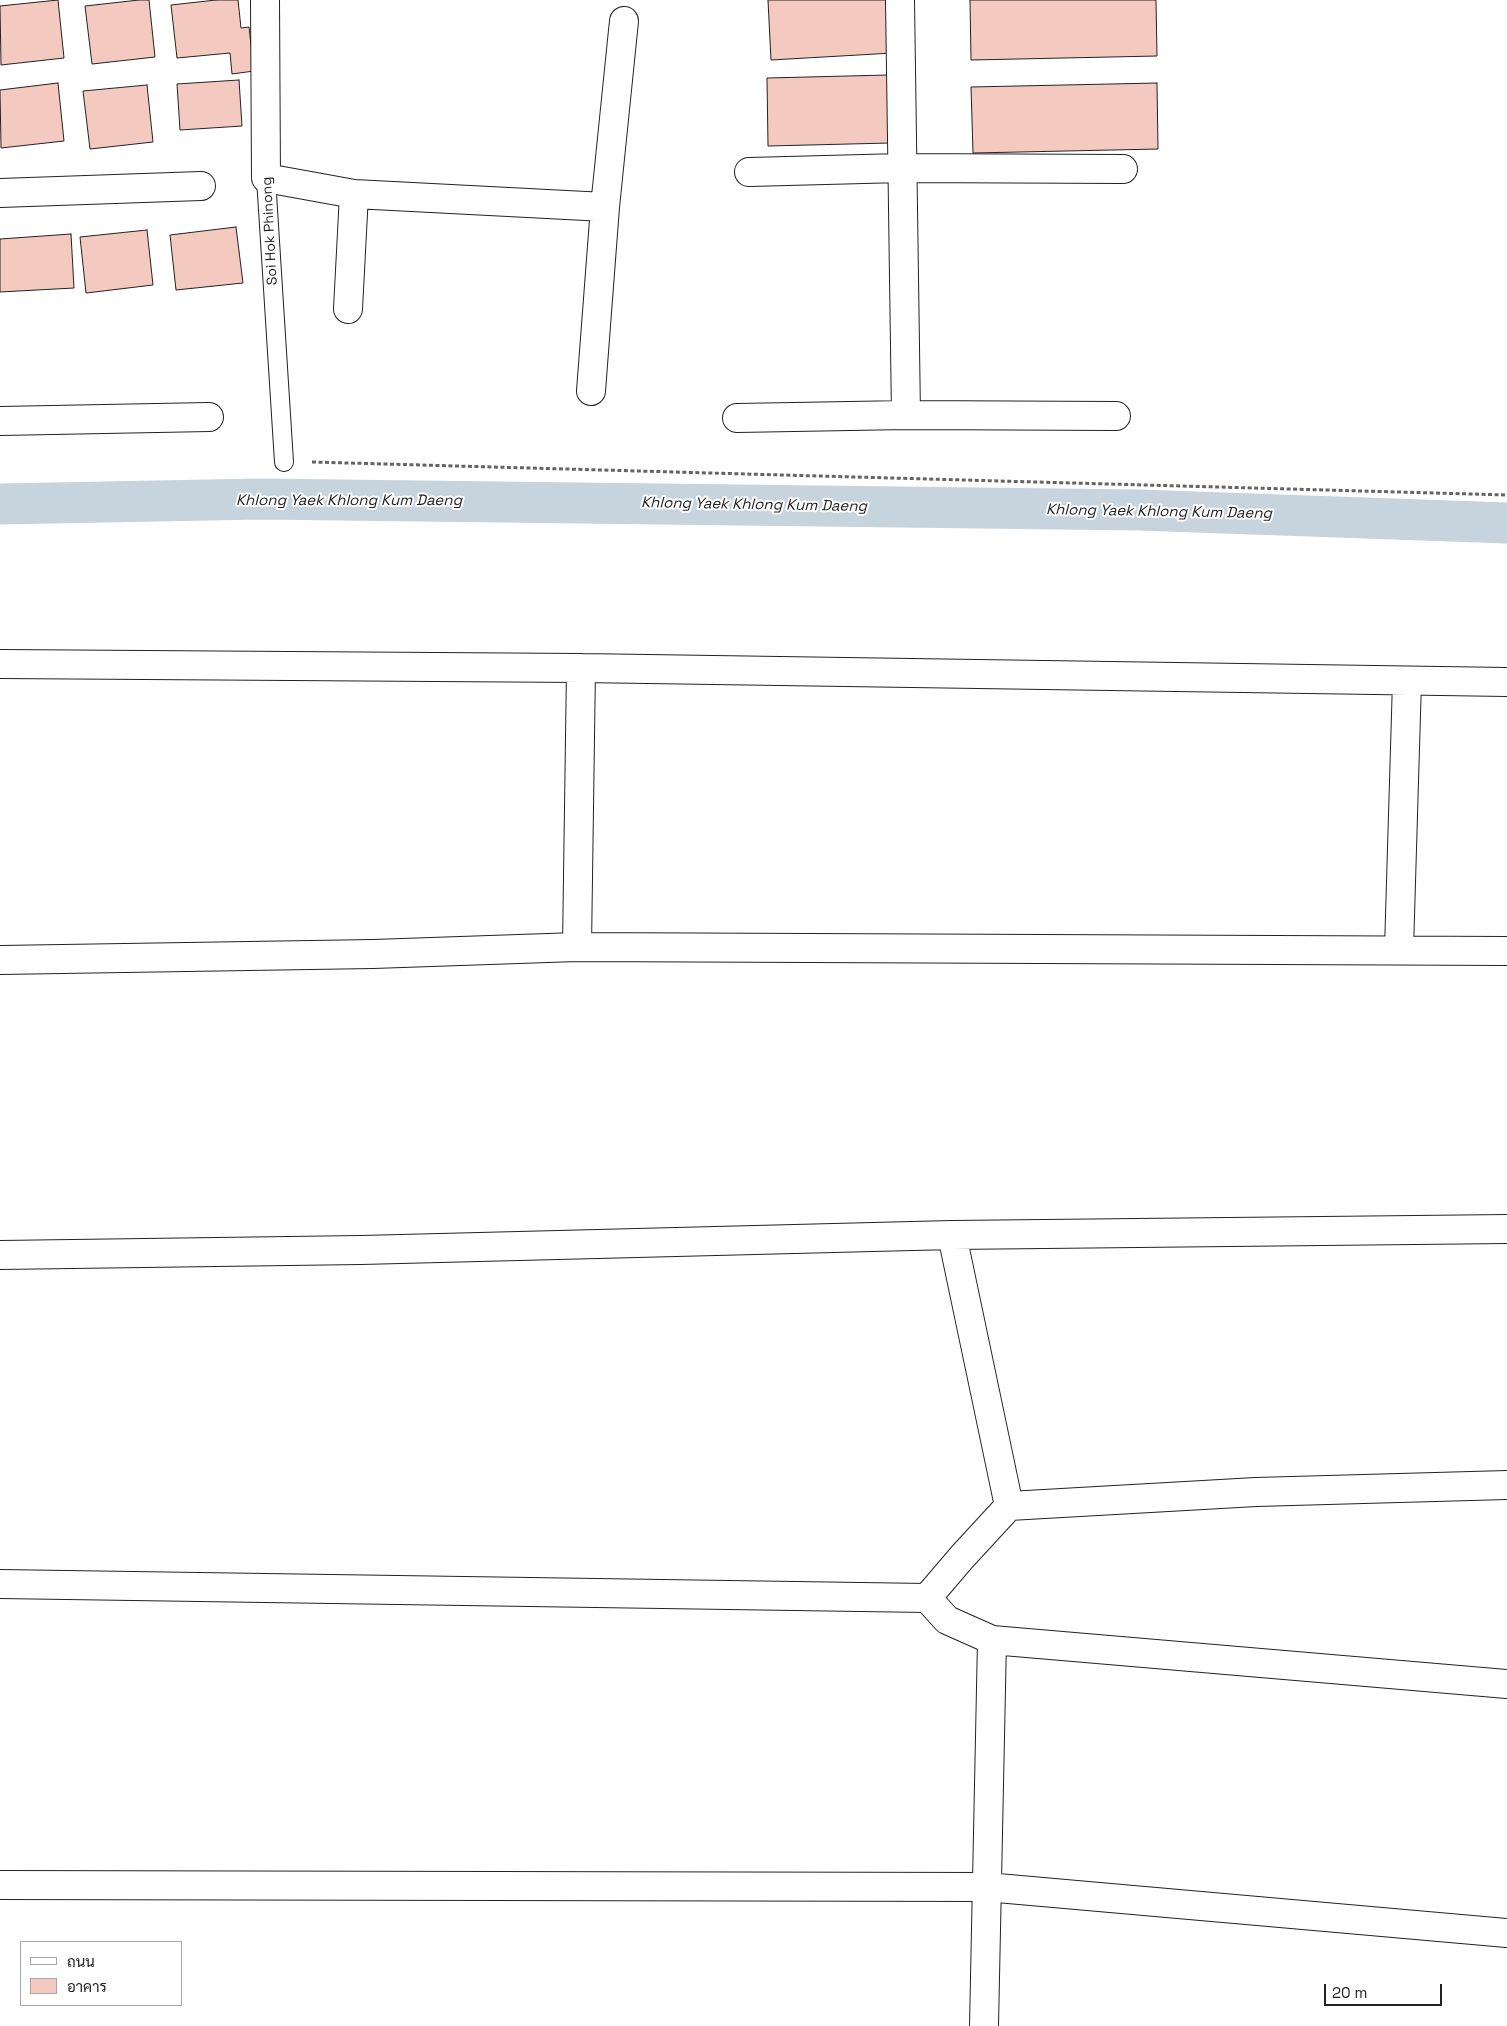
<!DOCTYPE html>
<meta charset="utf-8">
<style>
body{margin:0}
#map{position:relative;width:1507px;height:2026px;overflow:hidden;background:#fff;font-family:"Space Grotesk",Sarabun,sans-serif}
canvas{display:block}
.legend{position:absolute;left:20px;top:1941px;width:162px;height:65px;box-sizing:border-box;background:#fff;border:1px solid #a7a7a7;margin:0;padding:6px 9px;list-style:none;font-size:15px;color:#222}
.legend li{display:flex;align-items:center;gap:10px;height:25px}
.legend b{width:25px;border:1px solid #a7a7a7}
.scale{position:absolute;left:1324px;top:1984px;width:118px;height:22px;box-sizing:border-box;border:2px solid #222;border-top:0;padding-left:6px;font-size:15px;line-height:18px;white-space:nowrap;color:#222;-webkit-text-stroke:4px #fff;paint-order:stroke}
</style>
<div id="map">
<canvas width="1507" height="2026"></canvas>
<ul class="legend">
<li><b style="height:6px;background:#fff"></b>ถนน</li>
<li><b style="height:14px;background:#f3c9c0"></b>อาคาร</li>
</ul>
<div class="scale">20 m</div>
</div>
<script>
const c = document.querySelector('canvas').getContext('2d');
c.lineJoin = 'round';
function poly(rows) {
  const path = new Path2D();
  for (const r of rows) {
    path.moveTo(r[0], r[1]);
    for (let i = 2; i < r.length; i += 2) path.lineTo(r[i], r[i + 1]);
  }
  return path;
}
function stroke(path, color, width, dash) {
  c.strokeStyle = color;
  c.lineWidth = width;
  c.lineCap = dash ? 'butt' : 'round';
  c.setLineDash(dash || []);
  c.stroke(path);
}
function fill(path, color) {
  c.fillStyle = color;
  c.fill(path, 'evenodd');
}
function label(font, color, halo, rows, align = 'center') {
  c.font = font + ' "Space Grotesk",sans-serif';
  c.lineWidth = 4;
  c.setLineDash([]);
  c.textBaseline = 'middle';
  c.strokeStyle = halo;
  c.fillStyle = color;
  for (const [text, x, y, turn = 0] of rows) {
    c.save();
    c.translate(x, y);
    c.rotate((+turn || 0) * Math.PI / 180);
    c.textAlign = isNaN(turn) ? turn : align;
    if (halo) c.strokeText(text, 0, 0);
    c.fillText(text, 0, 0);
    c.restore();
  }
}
const canal = poly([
 [0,504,261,499,1139,510,1507,523]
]);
const building = poly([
 [58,0,64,58,1,65,0,6,58,0],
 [139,0,149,0,155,57,92,64,85,6,139,0],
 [216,0,238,0,241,28,249,27,254,71,232,74,230,53,177,58,171,5,216,0],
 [768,0,890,0,893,53,771,60,768,0],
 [970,0,1156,0,1157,56,971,60,970,0],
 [888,75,890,143,768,146,767,78,888,75],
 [239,80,242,126,180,130,177,84,239,80],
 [58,83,64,141,1,148,0,90,58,83],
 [1157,83,1158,149,973,153,971,87,1157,83],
 [147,85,153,142,90,149,83,91,147,85],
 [236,227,243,283,176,290,170,235,236,227],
 [147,230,153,285,86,293,80,237,147,230],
 [71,234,74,288,0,292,0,239,71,234]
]);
const path = poly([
 [312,462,1507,495]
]);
const lane = poly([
 [266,178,284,462]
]);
const street = poly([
 [265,0,266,178,354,194,605,207],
 [900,0,906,415],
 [749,172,902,168,1123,169],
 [0,193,201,186],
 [348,309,354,194],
 [591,391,605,207,624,21],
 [737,418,906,415,1116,416],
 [0,421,209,417],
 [0,664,581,668,1507,682],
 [577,947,581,668],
 [1399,949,1407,681],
 [0,960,373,954,577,947,1507,951],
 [952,1235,1009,1506],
 [0,1255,361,1250,952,1235,1507,1229],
 [0,1584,927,1598,962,1557,1009,1506,1256,1492,1507,1485],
 [927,1598,947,1620,992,1640,1507,1684],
 [0,1885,986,1887,1507,1933],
 [984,2026,992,1640]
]);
const streetNames = [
 ["Soi Hok Phinong",270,231,-93]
];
const waterNames = [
 ["Khlong Yaek Khlong Kum Daeng",349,501],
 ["Khlong Yaek Khlong Kum Daeng",754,505,1],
 ["Khlong Yaek Khlong Kum Daeng",1159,512,1]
];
stroke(canal, '#c7d3dd', 41);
fill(building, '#f3c9c0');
stroke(building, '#222', 1);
stroke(lane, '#222', 20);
stroke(street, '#222', 30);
stroke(path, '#646464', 3, [4, 2.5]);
stroke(lane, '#fff', 18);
stroke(street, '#fff', 28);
label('14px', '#222', '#fff', streetNames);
label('italic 15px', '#222', '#fff', waterNames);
</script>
